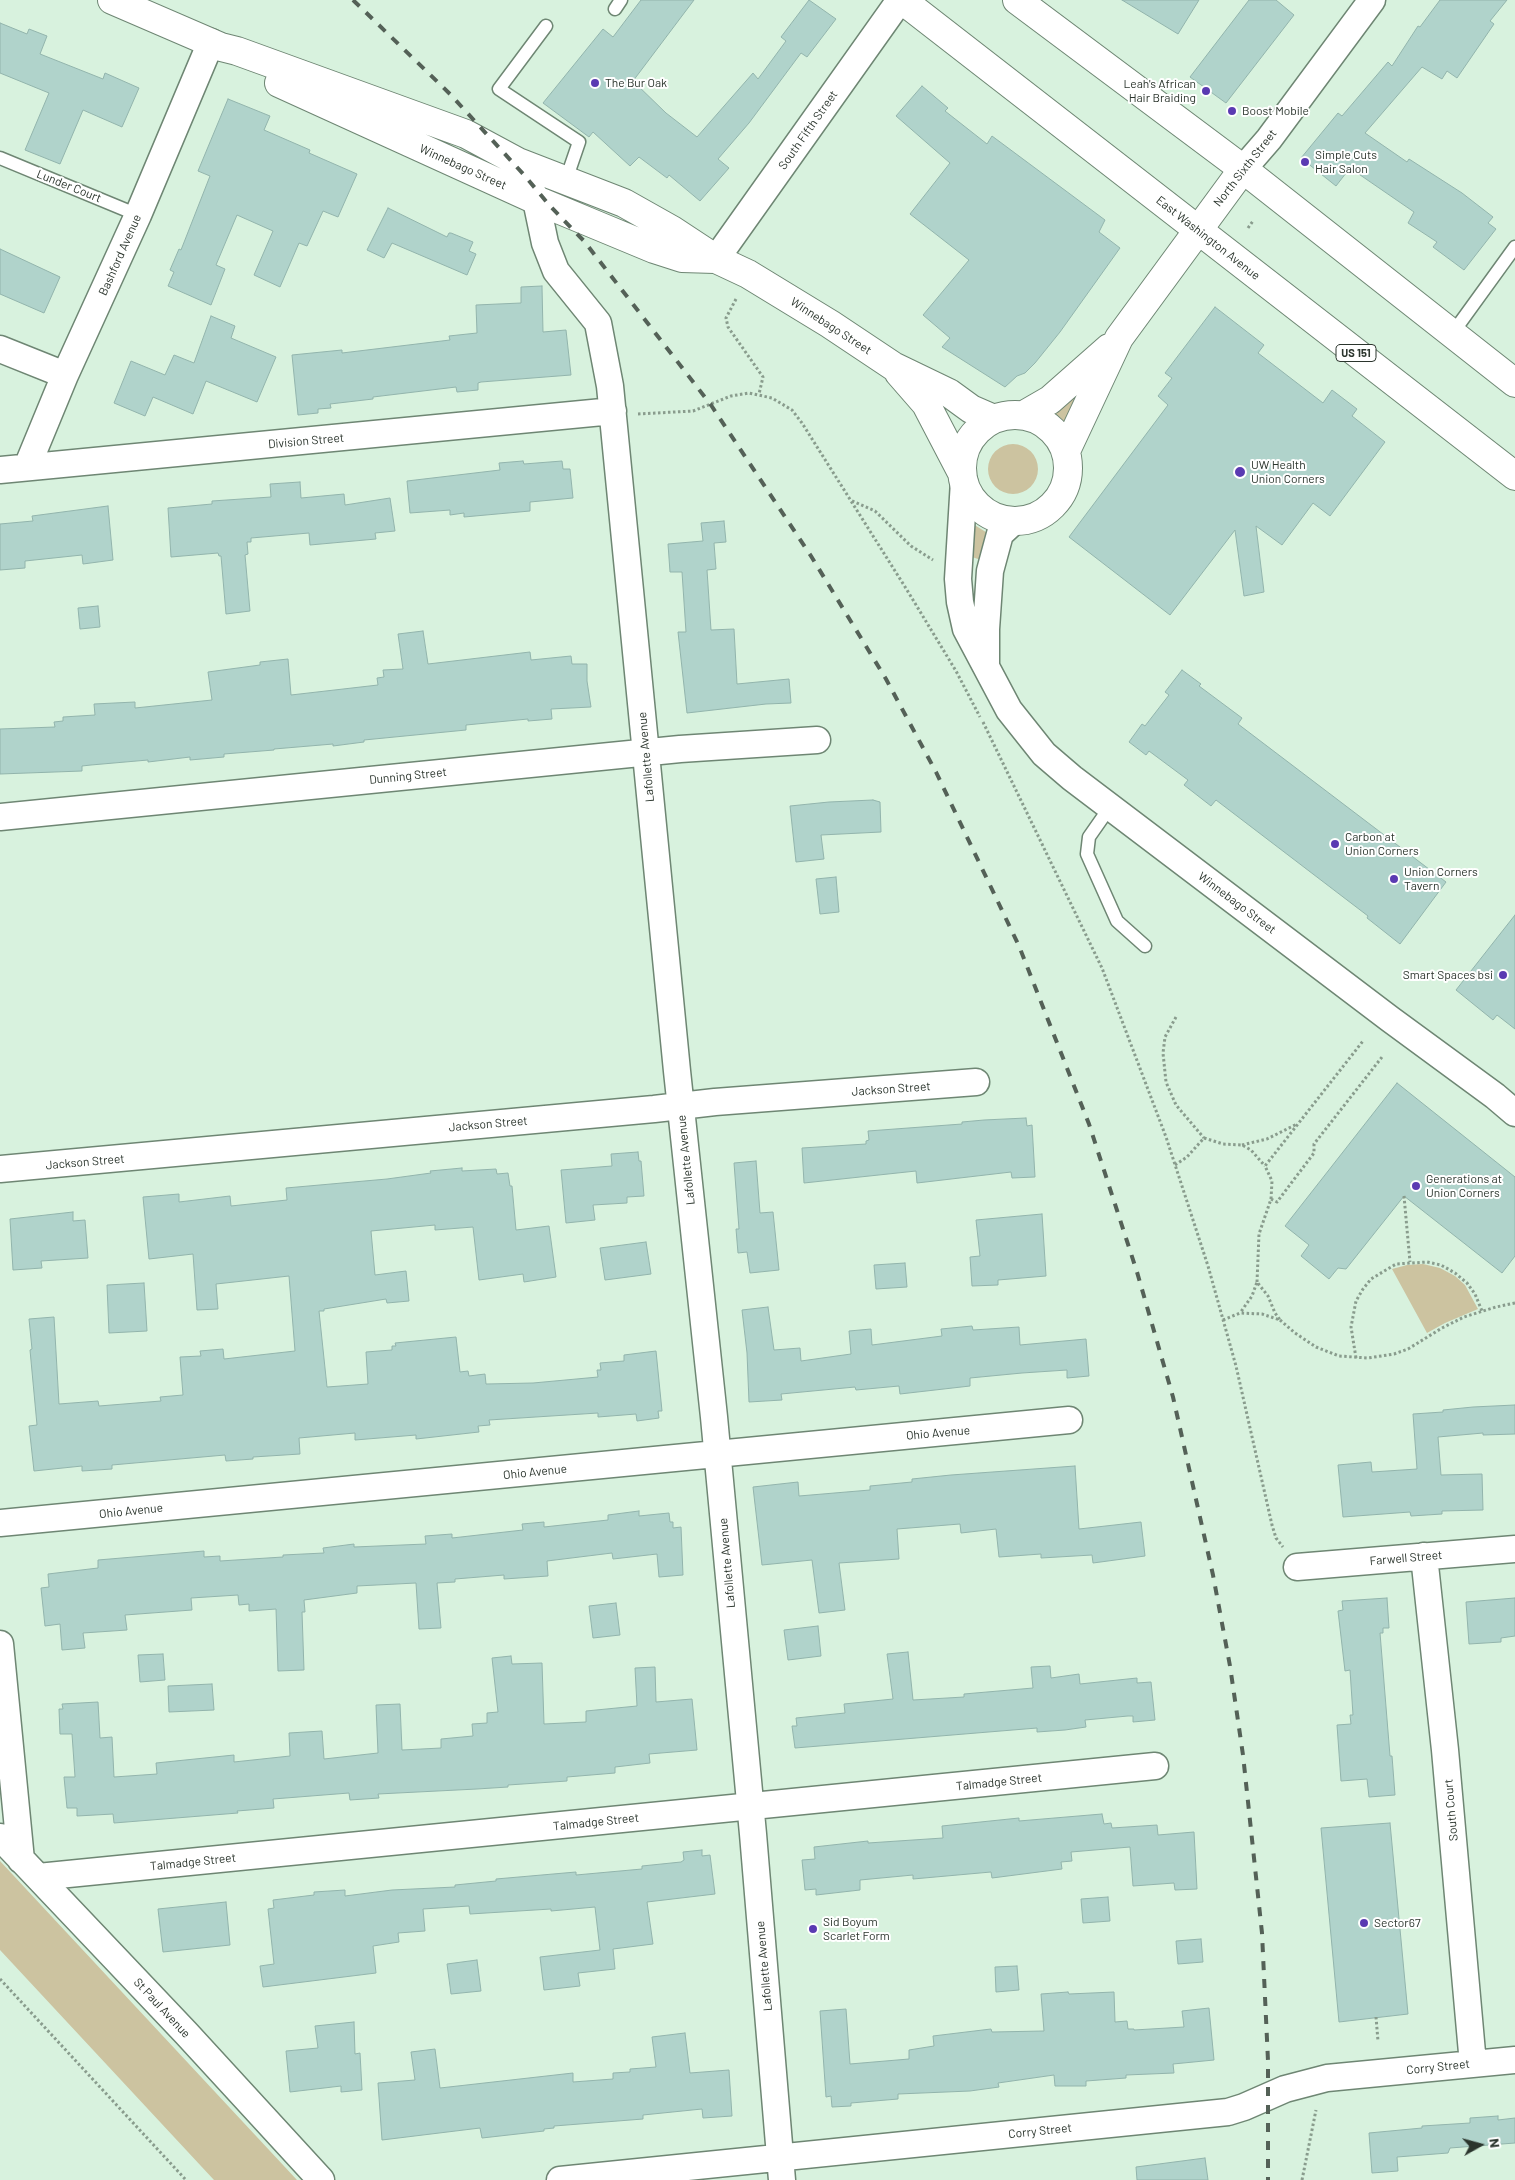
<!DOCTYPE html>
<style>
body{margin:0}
#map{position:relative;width:1515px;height:2180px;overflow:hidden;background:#d8f2de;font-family:Barlow,sans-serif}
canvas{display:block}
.north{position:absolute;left:1455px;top:2120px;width:50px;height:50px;-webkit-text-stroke:4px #fff;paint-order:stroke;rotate:83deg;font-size:14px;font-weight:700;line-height:20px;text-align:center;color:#2b352d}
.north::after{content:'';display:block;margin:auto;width:18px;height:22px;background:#2b352d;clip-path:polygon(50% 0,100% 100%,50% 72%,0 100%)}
</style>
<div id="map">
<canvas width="1515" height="2180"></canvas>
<div class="north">N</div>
</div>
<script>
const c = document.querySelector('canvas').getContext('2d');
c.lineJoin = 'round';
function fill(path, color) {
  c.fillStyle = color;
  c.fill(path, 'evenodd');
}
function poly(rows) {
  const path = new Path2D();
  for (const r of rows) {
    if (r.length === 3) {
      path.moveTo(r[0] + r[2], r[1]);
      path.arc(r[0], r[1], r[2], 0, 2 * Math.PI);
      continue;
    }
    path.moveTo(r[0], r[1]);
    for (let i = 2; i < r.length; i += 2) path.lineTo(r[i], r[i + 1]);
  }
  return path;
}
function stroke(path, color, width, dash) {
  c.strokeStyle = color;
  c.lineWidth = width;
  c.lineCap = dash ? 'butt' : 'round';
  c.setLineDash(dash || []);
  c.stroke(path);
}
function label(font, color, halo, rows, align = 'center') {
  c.font = font + ' Barlow,sans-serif';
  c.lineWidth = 4;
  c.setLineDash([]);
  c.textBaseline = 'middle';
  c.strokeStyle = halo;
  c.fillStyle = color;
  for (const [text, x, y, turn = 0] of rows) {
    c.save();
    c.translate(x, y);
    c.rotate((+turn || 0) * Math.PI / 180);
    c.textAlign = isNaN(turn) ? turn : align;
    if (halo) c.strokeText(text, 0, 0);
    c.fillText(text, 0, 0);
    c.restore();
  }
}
const green = poly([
 [1072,397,1078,400,1065,424,1051,413],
 [1013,469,25],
 [973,524,989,534,981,560,969,556],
 [1423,1264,1440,1268,1455,1276,1465,1285,1478,1309,1445,1323,1427,1333,1392,1269,1407,1265],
 [0,1861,297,2180,214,2180,0,1950]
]);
const building = poly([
 [641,0,694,0,633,81,666,113,697,137,753,73,758,79,786,41,781,37,809,0,836,19,807,57,801,53,749,123,718,159,729,168,700,201,669,175,667,178,639,157,630,166,593,132,589,137,543,103,603,29,613,37,641,0],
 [1122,0,1199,0,1178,34,1122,0],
 [1249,0,1276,0,1294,15,1226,103,1190,77,1249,0],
 [1440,0,1507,0,1490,21,1494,24,1457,78,1447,71,1442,79,1422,67,1365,133,1407,162,1409,159,1462,193,1493,217,1488,223,1496,229,1464,270,1433,247,1437,242,1408,223,1414,212,1350,168,1336,186,1301,158,1338,113,1342,116,1388,62,1392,66,1418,26,1420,27,1440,0],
 [0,23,27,34,29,29,47,36,40,54,103,79,105,73,139,88,122,127,83,110,60,164,25,150,49,93,0,73,0,23],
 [922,86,948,108,945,111,987,144,992,136,1105,220,1099,232,1120,248,1060,332,1035,363,1025,373,1017,376,1005,387,942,347,950,338,923,315,969,260,910,214,950,163,896,116,922,86],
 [228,99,270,116,264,130,310,150,309,153,357,174,338,217,323,211,307,246,299,243,280,287,254,275,273,231,237,215,216,265,225,269,211,305,168,286,174,272,170,270,179,249,181,250,210,176,198,171,228,99],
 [388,208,447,237,449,233,451,233,473,242,469,251,476,254,467,275,392,243,384,258,367,250,388,208],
 [0,249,60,277,44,313,0,294,0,249],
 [542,286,543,332,566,330,571,375,481,382,478,383,478,390,457,392,456,387,373,397,373,399,330,404,331,408,318,409,318,413,298,415,292,355,342,350,342,353,450,340,449,336,477,333,476,305,521,303,521,287,542,286],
 [1215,307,1264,345,1258,353,1323,403,1332,390,1357,409,1352,416,1385,442,1330,516,1313,503,1282,545,1256,526,1264,592,1244,596,1235,530,1170,615,1069,537,1168,405,1158,396,1172,378,1165,373,1215,307],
 [211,316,235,326,231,338,276,357,257,402,206,381,193,414,153,397,145,416,114,403,131,361,165,375,174,355,194,363,211,316],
 [523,461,524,464,562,461,563,469,570,469,573,498,530,502,530,511,464,517,464,513,450,515,450,510,410,513,407,481,500,470,499,463,523,461],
 [300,482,301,498,344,494,345,505,390,498,395,531,375,533,376,539,310,545,309,533,251,538,251,542,247,542,248,554,245,555,250,611,226,614,221,556,219,556,218,553,171,557,168,508,212,504,212,501,271,497,270,484,300,482],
 [108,506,113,560,83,564,82,555,25,561,25,568,0,570,0,524,33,521,32,516,108,506],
 [724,521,726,542,714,543,716,569,707,570,711,630,734,629,737,684,789,679,791,703,766,704,687,713,678,632,686,632,682,572,670,572,668,544,703,541,701,523,724,521],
 [98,606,100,627,80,629,78,608,98,606],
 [423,631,428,664,530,652,531,660,571,656,572,664,587,664,587,681,591,707,551,709,552,719,528,721,528,719,466,725,466,730,364,740,364,742,333,746,333,744,274,749,274,750,224,754,224,757,190,760,190,757,148,762,148,760,91,765,82,766,82,771,0,774,0,729,55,727,54,722,63,721,63,717,95,715,94,704,135,702,135,708,212,700,208,672,260,665,260,662,288,659,291,695,378,685,377,678,384,677,383,670,403,669,398,634,423,631],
 [1182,670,1201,684,1199,686,1242,718,1238,724,1446,882,1400,944,1367,918,1368,916,1216,800,1211,806,1184,785,1188,780,1149,751,1146,755,1129,742,1142,724,1145,726,1169,695,1165,692,1182,670],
 [873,800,880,802,881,832,821,835,824,859,796,862,790,806,829,802,873,800],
 [836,877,839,912,820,914,816,879,836,877],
 [1515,915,1515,1029,1497,1015,1493,1020,1456,990,1515,915],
 [1397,1083,1515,1177,1515,1256,1502,1273,1404,1196,1346,1269,1338,1268,1329,1279,1301,1256,1309,1245,1285,1226,1397,1083],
 [1026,1118,1027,1126,1032,1125,1035,1177,1012,1178,1011,1172,917,1183,916,1171,804,1183,802,1148,866,1144,866,1141,869,1140,868,1131,962,1124,962,1122,984,1120,1026,1118],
 [638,1152,639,1161,641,1161,644,1196,627,1197,627,1203,593,1205,595,1220,566,1223,561,1170,612,1166,611,1154,638,1152],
 [756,1161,760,1213,773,1212,779,1270,750,1273,747,1252,738,1253,736,1229,739,1229,734,1163,756,1161],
 [462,1168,462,1171,496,1169,497,1174,508,1173,510,1186,512,1186,516,1230,549,1226,556,1277,524,1282,523,1274,479,1280,473,1227,435,1230,435,1225,371,1231,375,1275,406,1271,409,1301,387,1303,386,1299,324,1309,324,1311,319,1311,327,1387,368,1384,366,1352,392,1350,392,1346,396,1346,395,1343,456,1337,460,1372,468,1371,469,1376,485,1374,486,1384,533,1383,598,1377,597,1370,601,1370,600,1363,624,1361,624,1355,656,1351,662,1411,658,1411,659,1418,637,1421,636,1414,598,1417,598,1413,489,1420,490,1425,478,1426,479,1432,416,1439,416,1435,355,1440,355,1433,299,1438,300,1454,253,1457,253,1459,226,1461,225,1455,112,1465,112,1469,82,1471,82,1466,34,1471,29,1426,37,1425,30,1350,32,1349,29,1319,54,1317,59,1404,98,1401,99,1406,161,1401,160,1397,183,1395,180,1357,201,1356,200,1351,223,1349,224,1359,295,1351,289,1276,216,1284,218,1309,197,1310,193,1254,149,1259,143,1197,179,1194,179,1202,230,1196,231,1206,287,1200,286,1188,387,1179,431,1173,430,1171,462,1168],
 [73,1212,73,1221,85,1220,88,1258,41,1261,42,1268,13,1270,10,1219,73,1212],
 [1042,1214,1046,1276,998,1280,998,1285,972,1286,970,1257,980,1256,976,1220,1042,1214],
 [646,1242,651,1274,605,1280,600,1248,646,1242],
 [905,1263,907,1287,876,1289,874,1265,905,1263],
 [144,1283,147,1331,109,1333,107,1285,144,1283],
 [768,1307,774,1350,800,1348,801,1361,851,1354,849,1331,871,1329,872,1345,942,1336,941,1329,972,1326,973,1330,1019,1327,1020,1345,1086,1339,1089,1376,1067,1378,1067,1370,1022,1373,970,1378,970,1386,900,1394,899,1386,856,1390,855,1387,781,1394,782,1400,749,1402,747,1353,742,1310,768,1307],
 [1515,1405,1515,1434,1483,1435,1483,1433,1438,1437,1441,1475,1482,1474,1483,1510,1442,1511,1442,1514,1411,1516,1410,1512,1343,1517,1338,1465,1371,1462,1372,1472,1417,1469,1413,1414,1443,1412,1443,1410,1473,1407,1515,1405],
 [1075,1466,1079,1529,1141,1522,1145,1556,1093,1563,1092,1555,1041,1558,1041,1554,999,1557,996,1529,961,1533,960,1524,897,1529,899,1559,839,1563,845,1610,819,1613,812,1560,762,1565,753,1487,798,1482,799,1496,870,1490,870,1486,912,1482,912,1479,951,1475,1075,1466],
 [639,1511,639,1516,669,1513,670,1522,673,1522,673,1528,681,1527,683,1575,659,1577,657,1554,613,1559,612,1553,547,1561,548,1576,504,1579,504,1575,455,1579,455,1582,437,1583,441,1628,419,1629,416,1583,357,1586,357,1593,304,1600,305,1612,302,1612,304,1670,278,1671,276,1609,249,1611,249,1604,239,1605,238,1595,191,1598,192,1610,125,1615,127,1630,83,1633,85,1648,62,1650,60,1624,45,1626,41,1588,49,1587,48,1574,98,1568,98,1560,204,1551,204,1557,220,1556,220,1561,283,1557,283,1555,324,1553,323,1548,354,1544,354,1547,426,1544,425,1536,452,1534,452,1538,523,1530,522,1524,544,1522,544,1527,608,1520,608,1515,639,1511],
 [1387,1598,1389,1628,1383,1628,1383,1633,1380,1633,1390,1756,1392,1756,1395,1795,1369,1797,1367,1779,1341,1781,1337,1725,1351,1724,1350,1715,1353,1715,1350,1670,1345,1671,1338,1611,1343,1610,1342,1601,1387,1598],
 [1515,1598,1515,1636,1501,1638,1501,1642,1469,1644,1466,1602,1515,1598],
 [616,1603,620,1635,593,1638,589,1606,616,1603],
 [818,1626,821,1656,788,1660,784,1630,818,1626],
 [908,1652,913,1700,964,1697,964,1694,1033,1688,1031,1667,1050,1666,1051,1678,1079,1674,1080,1684,1137,1678,1137,1683,1151,1682,1155,1720,1133,1722,1133,1716,1128,1716,1085,1720,1086,1727,1065,1730,1037,1732,1037,1728,795,1748,792,1726,797,1726,796,1718,845,1713,844,1704,893,1699,887,1654,908,1652],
 [163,1654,165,1680,140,1682,138,1655,163,1654],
 [511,1656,512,1664,542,1663,544,1724,586,1722,586,1711,637,1706,635,1668,655,1667,656,1702,692,1699,697,1750,649,1754,650,1763,615,1767,615,1773,567,1777,567,1781,508,1785,508,1787,477,1789,378,1794,379,1798,350,1800,349,1793,273,1799,274,1808,237,1811,238,1813,114,1823,113,1814,77,1816,77,1808,67,1808,64,1777,75,1777,72,1734,60,1734,59,1709,63,1709,62,1704,98,1702,100,1738,112,1737,114,1777,157,1774,156,1763,234,1755,234,1762,290,1756,289,1733,322,1731,324,1759,378,1753,376,1705,400,1704,402,1750,441,1748,441,1739,473,1736,472,1724,487,1723,487,1713,498,1712,492,1658,511,1656],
 [212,1684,214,1710,169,1712,168,1686,212,1684],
 [1102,1814,1104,1824,1111,1823,1112,1828,1157,1825,1158,1835,1194,1832,1197,1889,1175,1890,1174,1883,1133,1886,1130,1847,1071,1852,1072,1861,1061,1862,1062,1869,992,1878,991,1872,913,1879,913,1875,860,1880,860,1890,816,1895,816,1889,805,1890,802,1860,815,1859,814,1847,868,1841,868,1843,943,1838,942,1826,1019,1818,1019,1821,1102,1814],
 [1390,1823,1408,2014,1339,2022,1321,1828,1390,1823],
 [702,1850,702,1856,710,1855,715,1894,647,1902,653,1944,613,1949,615,1969,578,1973,580,1986,544,1990,540,1957,600,1950,595,1907,551,1911,551,1909,470,1914,469,1906,423,1909,425,1931,398,1933,399,1942,373,1946,376,1973,263,1987,260,1966,274,1964,268,1909,274,1908,273,1900,314,1895,314,1892,345,1890,345,1896,392,1890,455,1887,455,1885,496,1881,496,1879,576,1872,576,1875,642,1869,642,1866,681,1862,684,1860,683,1852,702,1850],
 [1108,1897,1110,1921,1083,1923,1081,1899,1108,1897],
 [226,1902,230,1945,163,1952,158,1909,226,1902],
 [1201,1939,1203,1962,1178,1964,1176,1941,1201,1939],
 [477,1960,481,1991,451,1994,447,1964,477,1960],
 [1017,1966,1019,1990,996,1992,995,1967,1017,1966],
 [1068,1992,1069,1994,1114,1992,1115,2022,1127,2021,1128,2029,1134,2029,1134,2030,1184,2027,1182,2011,1209,2008,1214,2060,1173,2064,1174,2073,1126,2075,1126,2078,1086,2081,1086,2086,1055,2086,1054,2075,998,2083,999,2087,970,2091,898,2094,898,2099,851,2103,851,2106,832,2107,831,2096,826,2097,820,2011,846,2009,850,2064,909,2059,909,2050,934,2046,933,2036,991,2029,992,2032,1044,2031,1041,1994,1068,1992],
 [354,2022,355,2054,360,2053,362,2090,341,2092,341,2086,290,2092,286,2051,318,2048,315,2026,354,2022],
 [685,2033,690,2073,729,2070,732,2116,703,2118,702,2109,643,2115,643,2119,554,2126,554,2128,544,2129,544,2131,482,2138,480,2128,382,2140,378,2083,415,2080,411,2052,435,2049,440,2088,573,2073,573,2082,613,2079,613,2073,630,2072,630,2069,656,2067,652,2037,685,2033],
 [1498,2116,1498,2120,1515,2118,1515,2143,1450,2148,1448,2153,1397,2157,1398,2171,1372,2173,1369,2133,1422,2128,1422,2126,1470,2123,1470,2118,1498,2116],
 [1205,2158,1208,2180,1137,2180,1136,2167,1205,2158]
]);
const path = poly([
 [1248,228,1253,221],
 [736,299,726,318,728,327,763,377,759,394],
 [638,414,693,411,731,396,749,393,772,398,792,410,802,423,907,590,956,671,980,717],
 [852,501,875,511,911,546,933,560],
 [983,722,1102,968,1166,1137,1208,1266,1236,1366,1272,1525,1276,1538,1283,1547],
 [1176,1017,1165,1037,1163,1053,1166,1082,1176,1105,1204,1138],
 [1242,1145,1267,1139,1297,1124],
 [1175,1165,1187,1157,1204,1138,1223,1144,1242,1145,1251,1150,1265,1166],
 [1404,1196,1410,1262],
 [1271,1199,1272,1181,1265,1166,1363,1041],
 [1257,1282,1259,1234,1271,1199,1277,1202,1314,1153,1314,1144,1382,1057],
 [1223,1320,1240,1313,1262,1314,1280,1320,1275,1313,1268,1296,1257,1282,1252,1296,1240,1313],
 [1280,1320,1295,1333,1316,1347,1339,1356,1368,1358,1394,1354,1408,1349,1442,1328,1464,1317,1496,1307,1515,1303],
 [1356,1358,1351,1327,1356,1301,1363,1289,1371,1279,1396,1264,1427,1262,1441,1265,1455,1273,1467,1283,1475,1294,1482,1311],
 [0,1979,186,2180],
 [1376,2017,1378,2041],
 [1302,2180,1316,2110]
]);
const lane = poly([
 [615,9,621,0],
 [546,26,499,89,579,142,566,180],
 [0,158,138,215],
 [1452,334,1515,247],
 [1110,807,1089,837,1087,854,1117,921,1145,946]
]);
const street = poly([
 [1243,169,1269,139,1372,0],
 [528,182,536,200,545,243,556,271,598,323,610,386,677,1071,714,1417,753,1834,782,2180],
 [716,259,900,0],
 [0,349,65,375],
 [27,467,65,375,138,215,211,42],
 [0,470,613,411],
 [964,481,958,579,960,602,966,629,1009,710,1044,754,1072,778,1390,1019,1495,1096,1515,1113],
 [986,663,986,629,990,571,1000,534,1013,522],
 [0,817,680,749,817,740],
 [0,1169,654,1109,715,1102,976,1082],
 [0,1523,1069,1420],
 [1424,1556,1445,1750,1473,2064],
 [1297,1567,1515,1549],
 [0,1644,21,1860],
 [0,1837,186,2033,321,2180],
 [38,1877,1155,1766],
 [560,2180,1228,2112,1244,2107,1285,2089,1327,2078,1515,2060]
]);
const secondary = poly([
 [112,0,221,47,237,51,466,134,518,162,624,203,672,230,716,259,748,274,830,324,893,366,949,393,971,409,994,419],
 [279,83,536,200,654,249,682,258,715,259],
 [899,373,926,404,962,473],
 [1015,468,53],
 [1024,415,1050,400,1109,348],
 [1066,451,1119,338,1243,169]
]);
const primary = poly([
 [902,0,1515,476],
 [1017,0,1243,169,1515,383]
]);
const rail = poly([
 [353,0,450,94,525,176,550,206,584,241,711,405,811,556,886,679,936,772,1019,946,1089,1124,1137,1272,1173,1397,1213,1575,1230,1666,1243,1755,1262,1933,1268,2061,1268,2180]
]);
const markers = [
 [595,83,5,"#5a3ab2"],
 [1206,91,5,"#5a3ab2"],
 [1232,111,5,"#5a3ab2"],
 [1305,162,5,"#5a3ab2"],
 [1240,472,6,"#5a3ab2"],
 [1335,844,5,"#5a3ab2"],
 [1394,879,5,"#5a3ab2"],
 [1503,975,5,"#5a3ab2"],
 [1416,1186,5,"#5a3ab2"],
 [1364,1923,5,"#5a3ab2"],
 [813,1929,5,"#5a3ab2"]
];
const shields = [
 [1356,353,40]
];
const shieldNames = [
 ["US 151",1356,353]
];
const poiNames = [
 ["The Bur Oak",605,83],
 ["Leah's African",1196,84,"right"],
 ["Hair Braiding",1196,98,"right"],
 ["Boost Mobile",1242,111],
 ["Simple Cuts",1315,155],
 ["Hair Salon",1315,169],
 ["UW Health",1251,465],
 ["Union Corners",1251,479],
 ["Carbon at",1345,837],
 ["Union Corners",1345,851],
 ["Union Corners",1404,872],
 ["Tavern",1404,886],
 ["Smart Spaces bsi",1493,975,"right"],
 ["Generations at",1426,1179],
 ["Union Corners",1426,1193],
 ["Sid Boyum",823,1922],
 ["Scarlet Form",823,1936],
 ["Sector67",1374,1923]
];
const streetNames = [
 ["South Fifth Street",808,130,-55],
 ["Winnebago Street",463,167,24],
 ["North Sixth Street",1245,168,-52],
 ["Lunder Court",69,186,22],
 ["East Washington Avenue",1208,238,38],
 ["Bashford Avenue",120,255,-66],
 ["Winnebago Street",831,326,33],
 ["Division Street",306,441,-5],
 ["Lafollette Avenue",646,757,-95],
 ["Dunning Street",408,776,-6],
 ["Winnebago Street",1237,903,37],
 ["Jackson Street",891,1089,-4],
 ["Jackson Street",488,1124,-5],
 ["Lafollette Avenue",686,1160,-96],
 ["Jackson Street",85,1162,-5],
 ["Ohio Avenue",938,1433,-5],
 ["Ohio Avenue",535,1472,-6],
 ["Ohio Avenue",131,1511,-6],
 ["Farwell Street",1406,1558,-5],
 ["Lafollette Avenue",727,1563,-95],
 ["Talmadge Street",999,1782,-6],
 ["South Court",1451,1810,-95],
 ["Talmadge Street",596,1822,-6],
 ["Talmadge Street",193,1862,-6],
 ["Lafollette Avenue",764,1966,-95],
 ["St Paul Avenue",162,2008,47],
 ["Corry Street",1438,2067,-6],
 ["Corry Street",1040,2131,-6]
];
fill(green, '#ccc3a0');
fill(building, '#b0d3cb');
stroke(building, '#92b4ac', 1);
stroke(lane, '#6e8673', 15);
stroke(street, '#6e8673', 29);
stroke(secondary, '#6e8673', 30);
stroke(primary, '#6e8673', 30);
stroke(path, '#899c8d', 3, [2.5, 2.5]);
stroke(lane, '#fff', 12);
stroke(street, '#fff', 26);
stroke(secondary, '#fff', 28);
stroke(primary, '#fff', 28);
stroke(rail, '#546157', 4, [9, 9]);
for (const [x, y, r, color] of markers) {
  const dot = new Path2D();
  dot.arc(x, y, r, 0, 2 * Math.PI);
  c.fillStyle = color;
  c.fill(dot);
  stroke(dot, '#fff', 2);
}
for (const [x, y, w] of shields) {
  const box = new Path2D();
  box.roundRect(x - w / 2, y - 8.5, w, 17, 4);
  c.fillStyle = '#fff';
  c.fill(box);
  stroke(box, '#2b352d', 1);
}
label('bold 11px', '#2b352d', null, shieldNames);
label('12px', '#2b352d', '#fff', poiNames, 'left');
label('12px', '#2b352d', '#fff', streetNames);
</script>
